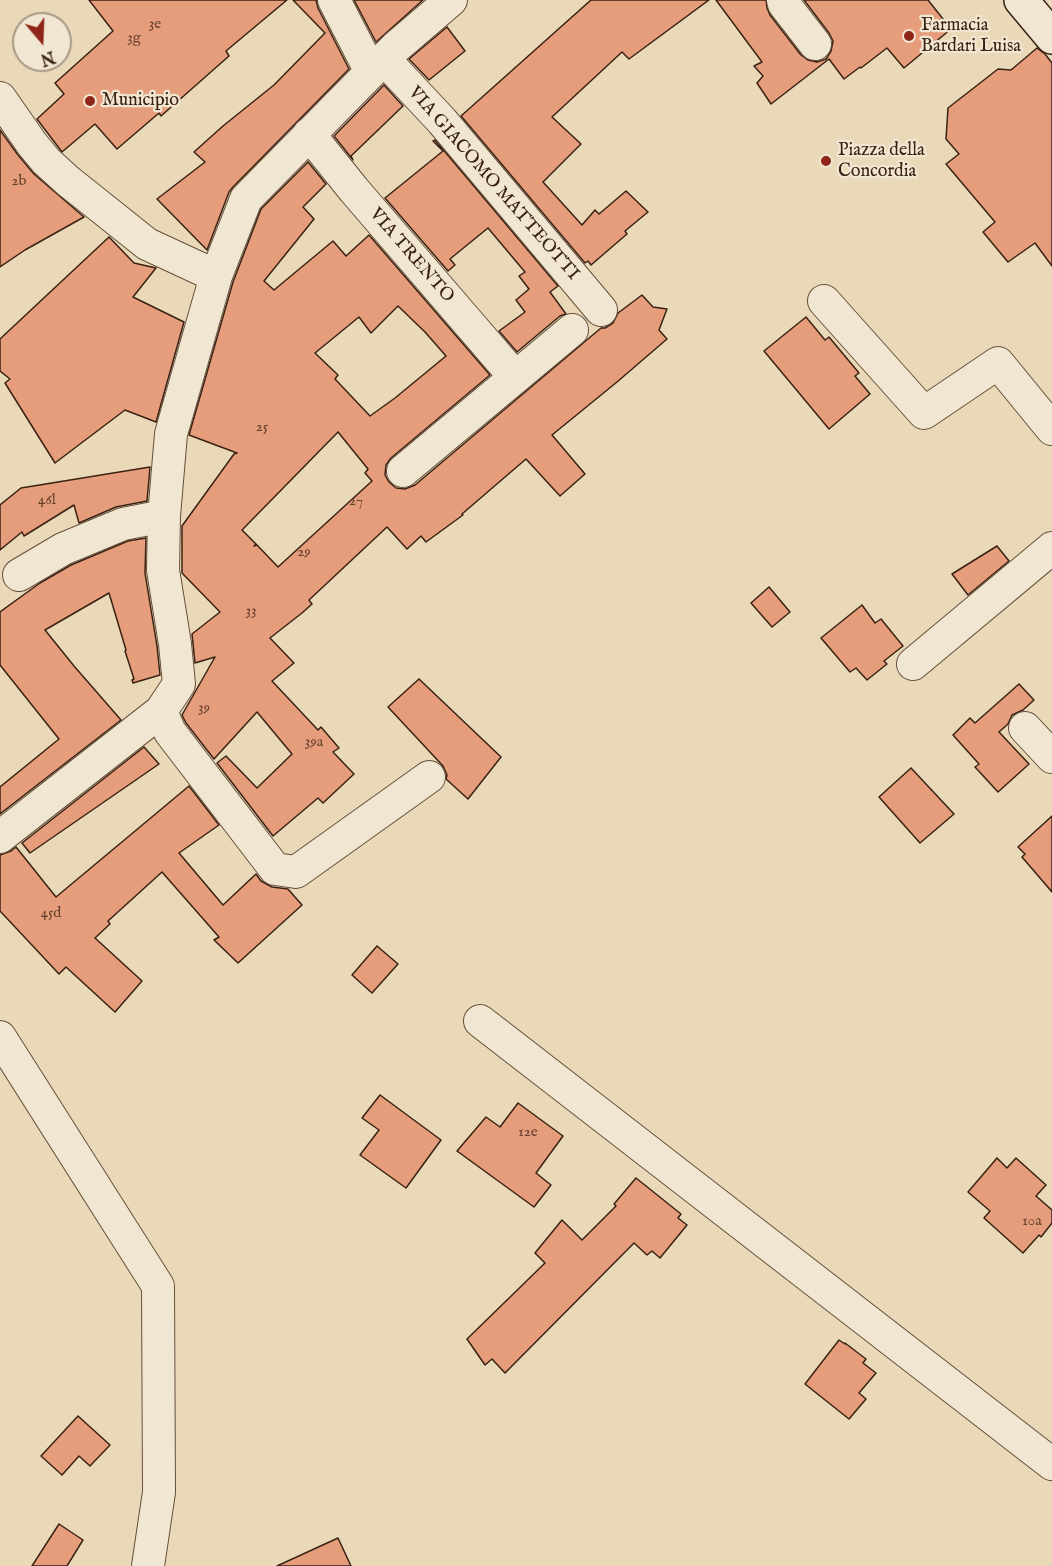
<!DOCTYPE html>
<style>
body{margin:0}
#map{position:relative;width:1052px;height:1566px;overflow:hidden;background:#ead9b8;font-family:"IM FELL English",serif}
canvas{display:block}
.north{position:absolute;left:12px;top:12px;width:60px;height:60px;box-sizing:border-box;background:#f1e6d1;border:2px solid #a89885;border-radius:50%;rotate:161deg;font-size:16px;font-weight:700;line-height:24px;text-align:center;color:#3a2213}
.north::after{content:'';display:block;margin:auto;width:21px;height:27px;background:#8f2418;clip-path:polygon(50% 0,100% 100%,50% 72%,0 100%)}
</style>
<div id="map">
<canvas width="1052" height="1566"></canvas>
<div class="north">N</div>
</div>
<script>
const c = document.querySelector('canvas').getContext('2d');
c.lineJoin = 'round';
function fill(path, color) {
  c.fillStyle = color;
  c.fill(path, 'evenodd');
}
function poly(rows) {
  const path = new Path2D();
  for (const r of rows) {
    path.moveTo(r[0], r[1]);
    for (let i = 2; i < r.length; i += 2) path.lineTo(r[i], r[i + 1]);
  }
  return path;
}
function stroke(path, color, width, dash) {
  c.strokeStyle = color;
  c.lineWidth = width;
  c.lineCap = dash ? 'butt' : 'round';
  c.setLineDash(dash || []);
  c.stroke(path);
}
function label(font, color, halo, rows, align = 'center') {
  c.font = font + ' "IM FELL English",serif';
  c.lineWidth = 4.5;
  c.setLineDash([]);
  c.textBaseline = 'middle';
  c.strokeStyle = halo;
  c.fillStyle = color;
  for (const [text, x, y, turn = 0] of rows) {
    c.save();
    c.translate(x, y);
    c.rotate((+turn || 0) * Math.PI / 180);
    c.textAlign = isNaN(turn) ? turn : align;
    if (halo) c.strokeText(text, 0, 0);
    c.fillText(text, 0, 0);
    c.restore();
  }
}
const building = poly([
 [89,0,287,0,226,51,229,56,161,116,159,113,117,149,95,124,62,152,37,119,64,94,55,83,113,31,89,0],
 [293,0,316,0,318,8,349,69,233,187,229,192,207,250,157,199,205,162,194,152,223,126,274,85,325,33,293,0],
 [354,0,423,0,376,42,354,0],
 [591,0,709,0,629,59,622,52,552,117,581,144,543,182,582,225,595,210,599,214,626,191,648,212,625,231,627,234,591,265,588,261,585,263,461,116,591,0],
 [716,0,766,0,767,8,770,15,801,55,808,60,817,62,826,59,831,51,833,41,829,33,804,0,928,0,951,29,904,68,887,48,861,68,860,67,844,79,829,59,771,104,757,83,763,76,754,66,762,62,716,0],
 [447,27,465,51,429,80,409,59,447,27],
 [1037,48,1045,54,1052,63,1052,266,1035,243,1008,262,983,232,995,222,946,164,959,154,946,139,948,108,998,69,1011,70,1037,48],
 [384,85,403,106,351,156,353,160,334,136,384,85],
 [0,130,18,155,34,174,84,217,25,250,0,267,0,130],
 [435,140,558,286,550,292,566,314,560,316,517,352,499,331,525,312,516,300,529,289,519,276,525,272,488,228,450,259,455,265,448,271,385,198,443,151,433,141,435,140],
 [308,162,326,184,303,207,314,219,264,281,274,290,333,241,346,256,369,235,490,375,391,458,386,465,385,475,389,482,396,488,405,489,415,485,601,328,605,328,613,323,618,313,642,295,653,307,667,309,659,330,667,339,617,382,552,435,585,474,560,496,526,459,462,514,463,515,426,542,421,536,407,549,387,527,309,600,312,604,302,613,270,638,294,663,272,681,318,730,321,727,339,748,333,752,354,774,323,803,318,798,273,836,217,763,226,756,257,788,292,754,257,712,214,759,186,723,182,715,215,657,195,663,192,634,220,612,182,573,182,526,234,454,237,453,189,435,233,282,261,209,308,162],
 [398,306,425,332,446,356,395,398,370,416,335,379,338,375,315,353,359,317,371,333,398,306],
 [338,432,368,469,365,473,372,481,278,567,257,545,254,546,256,544,242,530,338,432],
 [109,237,134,263,156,268,133,297,184,322,156,422,125,410,55,463,5,383,10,379,0,371,0,339,109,237],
 [806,317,825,340,829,337,859,373,855,376,870,394,829,429,764,351,806,317],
 [150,467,147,501,116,507,79,523,74,505,24,536,22,532,0,550,0,505,21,488,150,467],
 [146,538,145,573,157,646,160,675,133,683,132,680,134,679,125,651,126,650,109,593,45,630,74,666,121,720,0,814,0,787,59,739,0,665,0,612,40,583,71,565,128,541,146,538],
 [997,546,1009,561,968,595,952,574,997,546],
 [769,587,790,612,772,627,751,603,769,587],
 [862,605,875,623,881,619,903,646,884,661,887,664,867,680,856,668,850,672,821,638,862,605],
 [419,679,501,757,468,799,446,779,447,775,443,766,388,707,419,679],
 [1019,684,1034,700,1023,710,1012,715,1008,724,999,732,1029,764,998,792,975,767,979,764,953,735,970,718,975,723,1019,684],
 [144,747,159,764,30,853,22,843,144,747],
 [911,768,954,814,920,843,879,797,911,768],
 [189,786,219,825,179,853,223,905,256,874,261,881,272,887,288,889,302,905,238,963,214,940,219,937,162,872,108,921,110,924,95,938,142,981,115,1012,66,967,59,974,0,911,0,855,11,851,16,847,56,897,189,786],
 [1052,816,1052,892,1022,857,1025,854,1018,847,1052,816],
 [377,946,398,964,372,993,352,975,377,946],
 [380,1095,441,1140,406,1188,360,1155,379,1130,362,1118,380,1095],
 [518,1103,563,1136,536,1173,551,1185,534,1207,457,1151,486,1117,500,1127,518,1103],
 [997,1158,1007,1168,1016,1158,1046,1185,1036,1196,1052,1210,1052,1223,1041,1237,1039,1235,1023,1253,984,1218,990,1211,968,1192,997,1158],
 [636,1178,681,1214,678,1218,687,1225,660,1258,652,1251,647,1255,634,1243,505,1373,492,1359,485,1365,467,1339,545,1263,535,1253,562,1220,582,1240,616,1206,614,1204,636,1178],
 [839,1340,845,1344,845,1343,866,1359,863,1363,876,1373,859,1393,866,1399,849,1419,805,1384,839,1340],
 [78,1416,110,1445,90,1466,79,1456,62,1475,41,1456,78,1416],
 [59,1524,83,1540,67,1566,32,1566,59,1524],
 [338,1538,351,1566,277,1566,338,1538]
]);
const street = poly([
 [334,0,371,72],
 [783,0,784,4,815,44],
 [384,59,442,121,601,310],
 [0,98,32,144,46,161,68,181,147,244,216,276],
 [309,134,354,190,515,377],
 [824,301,924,413,998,363,1052,429],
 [403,471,572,330],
 [19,575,63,549,123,524,164,516],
 [913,664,1052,548],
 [161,711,170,732,275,869,296,872,429,777],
 [1025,728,1052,757],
 [0,837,161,711,179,684,175,644,163,570,164,516,171,434,216,276,246,199,371,72,396,47,451,0],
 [480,1021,1052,1464],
 [0,1037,158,1286,159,1492,148,1566]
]);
const secondary = poly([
 [1021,0,1052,37]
]);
const markers = [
 [909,36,6,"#8f2418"],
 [90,101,6,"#8f2418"],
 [826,161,6,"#8f2418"]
];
const numberNames = [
 ["3e",155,25],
 ["3g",134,39],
 ["2b",19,182],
 ["25",262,428],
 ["46l",47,501],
 ["27",356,502],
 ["29",304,553],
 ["33",251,612],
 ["39",204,709],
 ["39a",314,743],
 ["45d",51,914],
 ["12e",528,1133],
 ["10a",1032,1222]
];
const poiNames = [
 ["Farmacia",921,26],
 ["Bardari Luisa",921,47],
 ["Municipio",102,101],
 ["Piazza della",838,151],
 ["Concordia",838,172]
];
const streetNames = [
 ["VIA GIACOMO MATTEOTTI",493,184,49],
 ["VIA TRENTO",411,256,49]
];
fill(building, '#e59d7c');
stroke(building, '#3a2213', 1.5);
stroke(street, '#66503c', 34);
stroke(secondary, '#3a2213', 36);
stroke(street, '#f1e6d1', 32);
stroke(secondary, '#f1e6d1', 33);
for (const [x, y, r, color] of markers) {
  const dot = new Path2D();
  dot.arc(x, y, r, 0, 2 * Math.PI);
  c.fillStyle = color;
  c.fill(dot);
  stroke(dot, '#f1e6d1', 2);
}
label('15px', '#65412d', null, numberNames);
label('18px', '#3a2213', '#f1e6d1', poiNames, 'left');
label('18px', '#3a2213', '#f1e6d1', streetNames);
</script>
